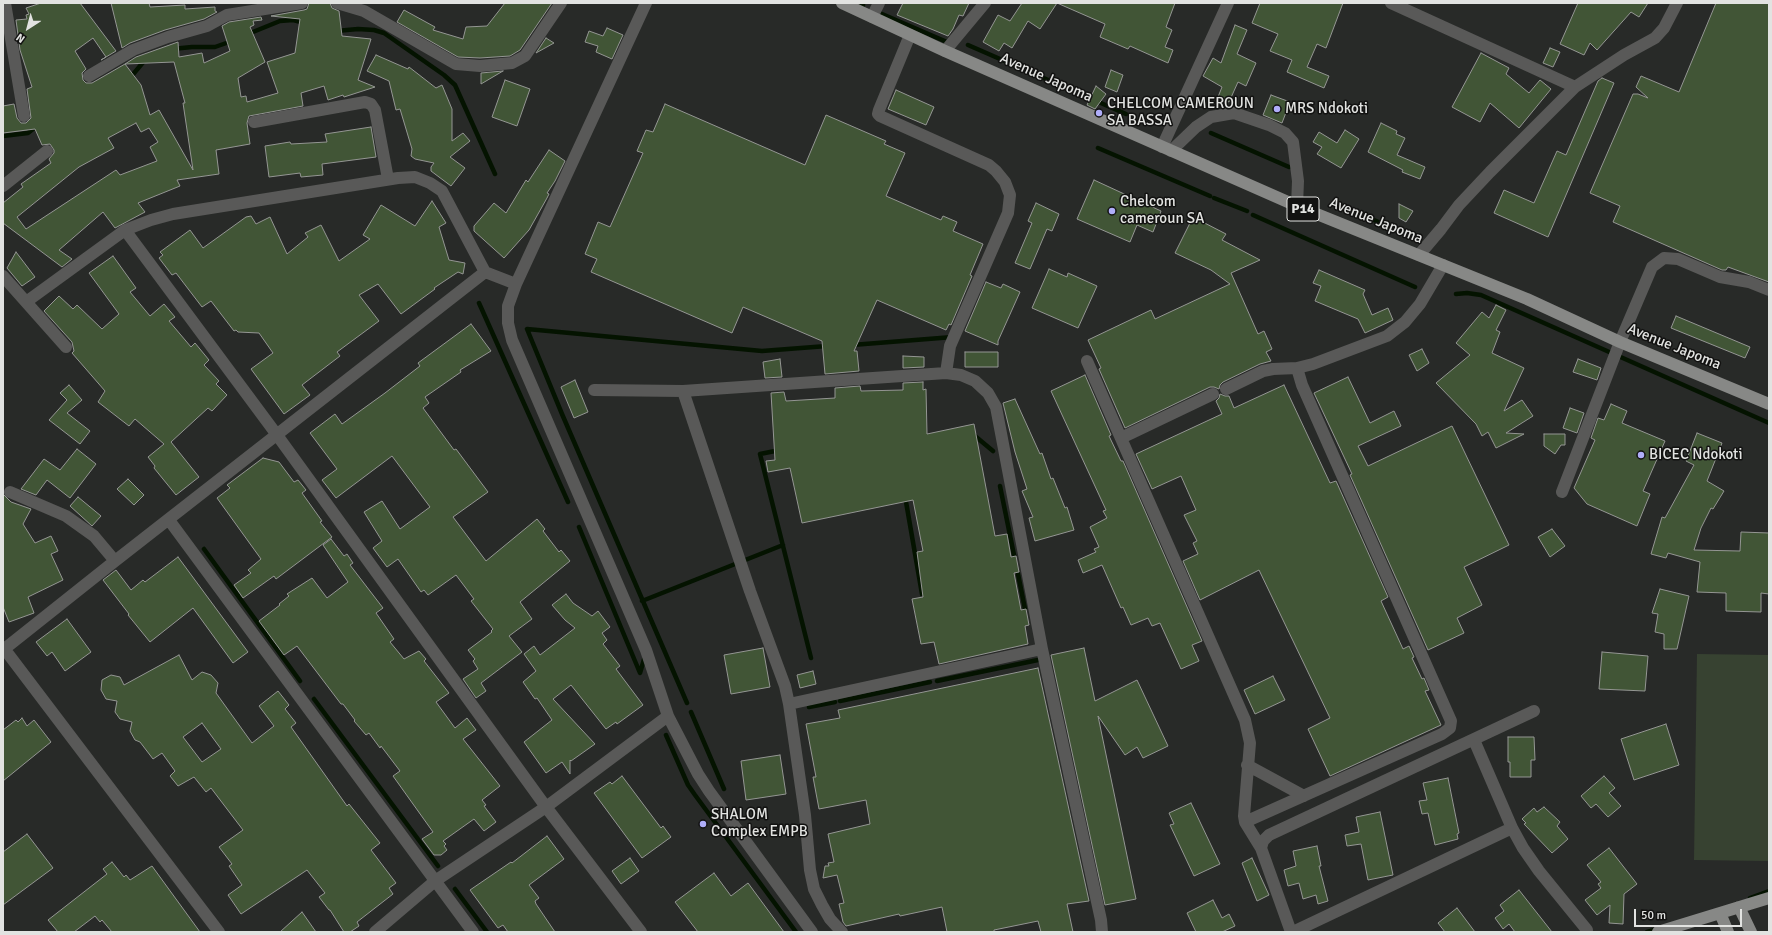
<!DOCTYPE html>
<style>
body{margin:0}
#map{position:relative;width:1772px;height:935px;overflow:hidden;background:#282a28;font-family:Signika,sans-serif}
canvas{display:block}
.frame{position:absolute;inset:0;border:4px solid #e2e3e1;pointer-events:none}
.north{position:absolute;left:8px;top:8px;width:40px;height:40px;-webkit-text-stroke:3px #121211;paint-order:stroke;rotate:216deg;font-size:11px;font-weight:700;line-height:16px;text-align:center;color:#e2e3e1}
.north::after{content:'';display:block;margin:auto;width:14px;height:18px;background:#e2e3e1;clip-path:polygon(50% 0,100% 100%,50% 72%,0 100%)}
.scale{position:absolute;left:1634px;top:909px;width:108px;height:18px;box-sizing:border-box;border:2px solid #e2e3e1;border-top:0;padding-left:5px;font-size:12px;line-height:14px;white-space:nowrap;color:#e2e3e1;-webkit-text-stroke:3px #121211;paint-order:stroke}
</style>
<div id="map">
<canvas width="1772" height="935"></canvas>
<div class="frame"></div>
<div class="north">N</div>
<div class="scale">50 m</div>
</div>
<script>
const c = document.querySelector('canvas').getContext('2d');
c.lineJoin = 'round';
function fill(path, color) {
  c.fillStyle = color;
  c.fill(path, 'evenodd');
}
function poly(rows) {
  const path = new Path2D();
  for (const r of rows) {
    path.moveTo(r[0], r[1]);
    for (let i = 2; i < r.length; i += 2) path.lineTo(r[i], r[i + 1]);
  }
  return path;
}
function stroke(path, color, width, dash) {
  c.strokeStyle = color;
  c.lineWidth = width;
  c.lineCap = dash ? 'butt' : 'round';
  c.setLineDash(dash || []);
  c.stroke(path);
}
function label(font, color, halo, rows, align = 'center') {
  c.font = font + ' Signika,sans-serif';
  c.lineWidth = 3;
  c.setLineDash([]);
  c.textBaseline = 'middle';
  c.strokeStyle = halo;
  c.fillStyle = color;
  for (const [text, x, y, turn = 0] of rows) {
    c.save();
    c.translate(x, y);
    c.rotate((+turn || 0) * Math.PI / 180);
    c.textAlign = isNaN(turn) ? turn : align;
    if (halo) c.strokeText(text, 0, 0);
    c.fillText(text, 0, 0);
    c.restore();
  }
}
const green = poly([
 [1697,654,1769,655,1769,861,1694,860]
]);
const stream = poly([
 [859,3,863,5],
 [875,11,947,42],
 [336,31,358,29,374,30,384,33,444,75,455,85,495,174],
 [248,34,280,21,293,20,305,23],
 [968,45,1126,114],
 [172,49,192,47,215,47,232,41],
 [130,78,145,60],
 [1211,133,1289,167],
 [3,136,28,133,38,125],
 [1098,148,1210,196],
 [1214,198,1247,211],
 [1349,209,1410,236],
 [1253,215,1415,287],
 [1456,294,1467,293,1481,295,1769,423],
 [479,303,568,502],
 [852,345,953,337],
 [975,436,993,451],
 [780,450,760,454,811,658],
 [1000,486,1014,555],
 [905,496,922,594],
 [579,527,640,673,645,656],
 [204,549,300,681],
 [1018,574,1025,609],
 [642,601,783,545],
 [937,681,1038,660],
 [314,699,438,866],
 [840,701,930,682],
 [687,703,562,414,527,329,762,351,827,346],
 [809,707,835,702],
 [691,712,724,789],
 [666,735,688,785,695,795,796,932],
 [455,889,487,932],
 [1750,898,1769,891],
 [1647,932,1658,929]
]);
const building = poly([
 [41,3,80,3,116,51,101,60,106,57,93,38,75,51,86,69,82,73,83,80,86,83,92,83,125,64,141,85,150,115,159,110,193,170,183,103,185,103,174,62,125,64,136,57,178,42,179,57,202,53,204,63,230,51,222,26,229,22,261,17,262,20,253,21,254,25,250,27,265,62,238,78,241,97,246,96,247,102,278,93,267,62,295,53,300,19,271,16,304,10,307,9,309,3,330,3,332,8,339,11,342,36,371,39,358,80,375,87,344,97,343,95,328,100,324,86,301,93,303,106,249,116,247,123,250,144,216,150,219,174,177,180,180,186,138,203,145,212,115,228,103,212,59,250,72,259,62,267,3,223,3,203,23,187,21,184,51,163,49,159,54,153,54,150,50,144,42,145,35,129,3,133,3,106,14,104,17,118,21,123,26,123,31,118,27,89,32,87,20,50,16,20,27,19,26,15,29,14,26,8,41,3],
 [136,123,141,132,149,128,158,142,150,147,157,161,120,175,116,170,26,229,17,217,79,167,114,148,108,138,136,123],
 [111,3,149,3,150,7,185,5,185,9,215,7,215,11,217,12,204,19,165,30,130,43,122,48,111,3],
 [505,3,552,3,520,50,510,56,480,58,458,57,397,22,404,10,435,27,433,30,463,39,466,27,487,26,505,3],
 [903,3,969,3,963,16,959,15,953,29,948,36,897,15,903,3],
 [1022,3,1175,3,1166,27,1172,30,1165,47,1173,50,1168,63,1130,46,1128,49,1100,37,1105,24,1057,3,1040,29,1028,21,1012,48,1004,43,999,51,983,42,998,15,1010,21,1022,3],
 [1260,3,1343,3,1326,48,1317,44,1307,67,1329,76,1324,88,1287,72,1292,60,1270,51,1278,34,1252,23,1260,3],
 [1578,3,1648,3,1639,17,1631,12,1597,50,1590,43,1584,55,1560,44,1578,3],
 [1716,3,1769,3,1769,282,1728,267,1726,270,1722,270,1613,222,1620,206,1590,193,1633,94,1638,94,1648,98,1636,87,1641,76,1679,92,1716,3],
 [1235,25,1247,30,1237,54,1256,63,1246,86,1238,82,1229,102,1218,97,1222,87,1203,76,1213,58,1221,63,1235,25],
 [607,28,623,35,612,59,596,52,598,46,585,42,589,31,603,36,607,28],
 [546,38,554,43,536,53,546,38],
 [1550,48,1560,52,1553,67,1543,63,1550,48],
 [1481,53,1509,68,1506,74,1529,93,1540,80,1551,89,1519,128,1490,103,1480,122,1452,107,1481,53],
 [376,55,408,69,409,67,436,88,442,85,452,109,452,141,463,133,470,141,450,157,465,168,451,186,431,171,431,167,434,163,415,159,411,156,412,149,400,109,396,110,389,81,367,71,376,55],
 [1111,70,1123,75,1117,92,1105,87,1111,70],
 [503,71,481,84,481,73,503,71],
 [1602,78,1614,83,1548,237,1494,213,1504,190,1534,203,1557,151,1566,155,1598,81,1602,78],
 [505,80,530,89,517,126,492,117,505,80],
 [1096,86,1106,94,1095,109,1087,105,1096,86],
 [896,90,934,107,926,125,888,109,896,90],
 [1271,95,1290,102,1282,123,1263,115,1271,95],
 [665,104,805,165,826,115,886,141,884,144,905,153,886,196,941,220,943,216,957,222,953,231,983,244,970,275,972,276,951,325,949,324,946,330,877,300,854,351,857,351,859,371,825,374,822,341,743,307,732,333,591,272,597,259,585,254,598,222,610,227,643,153,637,151,646,130,653,132,665,104],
 [1381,123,1397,131,1396,134,1405,138,1397,155,1425,167,1420,179,1402,172,1403,170,1368,152,1381,123],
 [371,127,376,157,322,164,323,175,301,177,300,173,269,177,265,146,290,142,291,144,327,142,325,134,371,127],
 [1345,130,1359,139,1341,168,1317,154,1322,147,1313,142,1319,132,1337,143,1345,130],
 [549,150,565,161,555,181,547,193,549,194,547,198,529,230,504,258,474,231,474,226,494,203,506,213,526,180,528,182,549,150],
 [1094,180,1161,211,1153,232,1137,225,1130,242,1077,219,1094,180],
 [432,201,446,223,439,227,449,260,465,263,463,274,458,272,434,288,435,289,401,314,378,284,359,295,379,321,337,352,340,356,302,385,310,395,284,414,251,369,273,353,259,333,238,332,236,330,234,331,211,301,202,307,176,273,172,275,159,258,163,255,160,252,190,230,203,248,246,217,251,216,256,224,270,217,287,254,308,237,305,233,321,225,339,261,370,239,363,235,381,205,415,226,432,201],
 [1036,203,1059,214,1052,231,1047,229,1030,269,1015,263,1032,223,1028,221,1036,203],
 [1399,204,1413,211,1406,222,1399,218,1399,204],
 [1193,217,1226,234,1222,240,1260,260,1231,273,1258,334,1264,331,1272,349,1266,352,1271,361,1260,364,1223,382,1220,385,1219,389,1214,387,1210,387,1125,428,1099,369,1101,368,1088,340,1151,310,1155,319,1230,284,1211,270,1175,253,1193,217],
 [16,252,35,277,22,286,7,268,16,252],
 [113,256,136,288,130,292,150,316,164,304,175,317,169,321,191,347,195,343,209,360,204,365,219,381,216,384,227,395,212,411,208,408,171,442,199,477,176,495,154,468,155,466,148,457,164,444,135,419,129,426,98,402,105,391,72,353,74,351,72,342,44,311,59,296,73,309,77,305,102,329,119,314,89,273,113,256],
 [1049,269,1067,277,1068,273,1097,286,1078,328,1032,308,1049,269],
 [1319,270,1365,290,1363,294,1372,315,1388,308,1393,320,1365,333,1358,319,1315,301,1321,286,1313,283,1319,270],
 [986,282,1001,288,1003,284,1020,292,998,341,998,345,965,331,986,282],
 [1496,305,1506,310,1496,330,1500,332,1492,353,1524,368,1504,411,1522,400,1533,416,1506,433,1524,434,1496,448,1488,432,1482,436,1476,424,1436,383,1470,355,1456,343,1482,312,1489,318,1496,305],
 [1676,316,1750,347,1745,358,1671,328,1676,316],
 [471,324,491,351,460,370,461,372,425,397,429,403,423,408,454,450,456,449,488,492,453,517,486,561,537,519,545,529,543,531,559,552,561,550,570,561,520,602,532,619,509,636,522,652,481,683,486,691,476,698,463,679,478,669,473,661,475,659,468,650,492,632,491,631,493,629,471,601,474,599,456,575,428,595,424,590,421,592,398,559,387,567,373,548,382,541,364,512,382,501,400,529,430,507,392,456,336,498,322,480,337,469,310,433,335,414,342,424,385,393,420,366,418,363,471,324],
 [1422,349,1429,363,1417,371,1409,355,1422,349],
 [965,352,998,352,998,367,965,367,965,352],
 [903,356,924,357,924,367,903,368,903,356],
 [780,359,782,377,765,378,763,362,780,359],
 [1578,359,1601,368,1597,380,1573,372,1578,359],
 [1085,375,1111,435,1109,436,1121,461,1123,461,1202,641,1192,645,1199,661,1181,669,1160,623,1152,626,1148,618,1131,625,1123,607,1121,608,1102,565,1083,573,1078,560,1096,552,1094,549,1099,547,1090,527,1107,518,1103,511,1106,510,1051,391,1085,375],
 [1348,377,1370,423,1394,411,1401,426,1358,446,1368,466,1452,426,1509,545,1464,567,1482,605,1457,618,1464,633,1428,650,1350,475,1352,474,1314,393,1348,377],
 [575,380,588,412,574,418,561,387,575,380],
 [923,382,923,390,926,389,927,434,974,424,995,536,1007,534,1011,557,1016,556,1019,572,1014,573,1021,610,1026,609,1029,625,1025,626,1028,644,939,664,934,642,921,644,912,599,923,597,917,552,923,551,913,500,802,523,790,468,768,472,766,461,775,460,771,393,784,392,786,401,835,398,835,388,860,386,861,391,903,390,903,383,923,382],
 [69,385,82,400,67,413,90,431,80,444,49,420,67,400,60,393,69,385],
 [1284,385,1330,483,1336,481,1388,597,1381,601,1403,649,1409,646,1414,657,1412,658,1422,679,1424,678,1429,690,1425,691,1441,725,1330,776,1308,729,1330,718,1259,570,1200,600,1183,561,1198,554,1193,543,1197,541,1184,515,1196,510,1181,476,1152,489,1136,454,1222,414,1216,401,1219,398,1220,394,1225,396,1229,396,1234,408,1284,385],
 [1015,399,1040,454,1042,453,1051,479,1053,478,1065,508,1067,507,1074,530,1035,541,1029,518,1033,517,1022,491,1027,489,1015,452,1003,403,1015,399],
 [1611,404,1627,411,1622,423,1665,441,1643,491,1650,494,1637,526,1587,504,1574,488,1595,440,1591,438,1598,418,1604,420,1611,404],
 [1570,408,1584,413,1577,433,1563,428,1570,408],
 [1697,433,1722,443,1707,481,1724,491,1713,509,1711,508,1701,528,1694,550,1740,551,1741,532,1769,533,1769,594,1761,593,1761,612,1726,611,1726,593,1697,592,1700,562,1668,553,1666,558,1651,554,1662,517,1665,518,1694,465,1686,461,1697,433],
 [1544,434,1565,434,1565,445,1561,445,1555,454,1544,446,1544,434],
 [77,449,96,464,70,498,47,480,36,495,21,489,44,459,60,470,77,449],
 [263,458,279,462,294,482,298,480,306,490,302,493,322,521,320,522,332,537,276,579,274,576,243,598,234,585,251,573,248,570,261,559,217,498,230,488,227,485,263,458],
 [128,479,144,495,134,505,117,489,128,479],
 [3,494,11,502,31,509,23,524,35,543,51,536,58,551,51,554,63,580,28,597,34,613,9,622,3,607,3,494],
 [78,497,101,516,92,526,70,506,78,497],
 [1552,529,1565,546,1550,557,1538,537,1552,529],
 [331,539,344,556,347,554,353,563,350,565,383,608,376,613,394,639,390,642,404,659,419,651,426,659,424,661,449,693,436,702,455,728,467,718,476,730,463,739,500,786,482,800,486,805,484,806,496,822,484,831,474,819,443,841,446,844,444,846,447,850,441,855,434,855,422,839,433,832,393,776,400,771,381,746,380,748,369,733,366,735,354,721,355,720,343,704,341,704,297,646,284,655,259,621,280,605,279,604,289,596,287,594,312,578,327,598,348,582,323,545,331,539],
 [178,557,248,652,233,663,193,608,150,642,128,615,129,614,103,580,116,570,131,590,143,580,145,582,178,557],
 [1660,589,1689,596,1677,649,1664,649,1664,634,1655,632,1658,614,1652,613,1660,589],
 [566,594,573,603,592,616,598,611,610,627,602,633,607,640,603,644,620,666,616,669,643,705,617,724,616,722,606,729,571,685,553,699,595,744,571,761,570,760,570,774,562,762,546,773,524,742,552,720,537,698,535,699,523,682,536,671,524,654,534,646,540,655,575,628,565,620,552,605,566,594],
 [67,619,91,652,65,671,52,652,47,656,36,642,67,619],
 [763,648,770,687,731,694,724,655,763,648],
 [1084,648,1095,701,1137,680,1168,746,1143,758,1137,747,1125,755,1098,716,1136,899,1105,905,1051,655,1084,648],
 [1602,652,1648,656,1645,691,1599,689,1602,652],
 [179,655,192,680,202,672,211,675,218,683,216,693,252,743,274,726,259,706,278,691,289,705,285,709,296,723,291,727,347,806,349,804,380,843,371,850,396,883,389,888,393,894,357,922,359,926,350,932,344,932,330,910,329,910,319,897,325,893,307,870,241,914,228,895,242,885,229,866,232,864,219,847,243,830,211,788,206,792,194,777,178,786,170,776,175,771,162,753,153,759,140,742,135,740,130,731,132,722,120,719,115,712,117,701,106,699,101,690,102,680,111,675,120,677,124,685,179,655],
 [202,723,221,749,202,762,183,737,202,723],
 [1038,668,1089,901,1067,904,1073,932,1041,932,1038,921,994,930,994,932,947,932,942,907,900,916,899,914,846,926,843,922,839,904,844,903,837,875,823,878,825,866,829,866,828,863,834,862,828,834,870,824,866,800,819,809,813,777,816,777,806,724,840,718,838,710,1038,668],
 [813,671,816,684,800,688,797,675,813,671],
 [1273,676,1285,700,1255,714,1244,690,1273,676],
 [22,718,27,726,34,720,51,742,3,781,3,730,16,720,18,722,22,718],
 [1666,724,1679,765,1634,780,1621,739,1666,724],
 [1508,737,1534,737,1535,760,1531,760,1531,777,1510,777,1510,762,1508,762,1508,737],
 [780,755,786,794,746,800,741,761,780,755],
 [622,776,661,828,663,826,671,837,642,858,594,793,610,782,612,784,622,776],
 [1604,776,1615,788,1609,793,1621,806,1608,817,1596,804,1591,808,1581,796,1604,776],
 [1448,778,1459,833,1457,834,1458,839,1435,845,1428,813,1422,814,1419,801,1427,800,1423,783,1448,778],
 [1191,803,1220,864,1194,876,1170,825,1174,824,1169,813,1191,803],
 [1544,807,1560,822,1557,826,1568,839,1552,853,1524,824,1526,823,1522,819,1534,808,1537,812,1544,807],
 [1380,812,1393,875,1368,880,1361,844,1347,846,1345,835,1359,832,1356,817,1380,812],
 [27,834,53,868,3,905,3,852,27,834],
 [547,836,564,859,529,885,539,898,535,901,536,904,555,932,508,932,503,925,498,928,470,890,511,862,512,863,547,836],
 [1317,846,1321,866,1319,866,1328,901,1318,904,1316,895,1303,899,1299,883,1288,886,1284,870,1296,866,1293,851,1317,846],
 [1609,848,1637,884,1624,894,1623,924,1609,923,1610,905,1597,915,1585,900,1601,888,1598,884,1601,882,1587,865,1609,848],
 [630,858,639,871,621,884,612,871,630,858],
 [1252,858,1269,895,1257,901,1242,863,1252,858],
 [112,862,124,877,126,875,130,880,152,866,200,932,112,932,102,920,100,922,95,916,74,932,58,932,48,920,107,874,103,869,112,862],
 [714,873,731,896,748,883,784,932,698,932,675,902,714,873],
 [1519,890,1552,932,1515,932,1509,924,1503,929,1495,918,1504,911,1500,905,1519,890],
 [1213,900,1222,918,1229,914,1235,926,1222,932,1196,932,1187,913,1213,900],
 [1457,908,1475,932,1445,932,1438,923,1457,908],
 [302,912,316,932,280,932,302,912]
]);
const minor = poly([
 [5,3,24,116],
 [337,3,364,11,456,64,480,66,512,63,525,56,561,3],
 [646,3,516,284,508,306,508,323,512,340,646,650,668,716,698,774,709,791,812,932],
 [1391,3,1575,87],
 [872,17,879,3],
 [910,35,879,110,878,114,880,116,989,165,996,171,1005,182,1010,195,1008,213,950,346,946,373],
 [945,51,985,3],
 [89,76,133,50,168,37,207,26,227,15,302,3],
 [254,122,365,102,371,104,375,110,388,179],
 [1162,147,1228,3],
 [1171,151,1196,127,1211,117,1234,113,1269,125,1285,133,1293,142,1298,181,1297,206],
 [3,186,47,151],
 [125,230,277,435,546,807,641,932],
 [1419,255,1441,229,1459,205,1490,172,1575,87,1624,55,1655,38,1664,28,1677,3],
 [3,276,66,347],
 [26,302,125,230,151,220,173,214,398,178,415,177,430,183,442,191,485,272],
 [1087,361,1245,720,1250,743,1244,816,1245,822,1261,848],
 [1226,389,1263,371,1273,369,1297,368,1313,364,1387,336,1405,322,1420,304,1443,265],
 [594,390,683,391,946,373,961,375,975,381,988,393,996,407,1042,649,1101,920,1102,932],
 [683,391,750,591,785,686,789,704,805,815,810,870,814,889,822,905,830,919,842,932],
 [1121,438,1213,394],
 [10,492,66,516,94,536,115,561],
 [1562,492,1620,342,1652,267,1664,258,1678,259,1720,277,1749,282,1769,290],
 [169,520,473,932],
 [3,647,219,932],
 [3,650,115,561,485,272,516,284],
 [789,704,1042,649],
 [1474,740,1512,828,1523,848,1539,871,1587,930],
 [1247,765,1304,796],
 [1245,822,1442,734,1450,728,1451,721,1302,385,1297,368],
 [375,932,435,881,546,807,668,716],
 [1291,932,1261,848,1263,841,1269,835,1534,711],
 [1293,932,1512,828]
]);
const major = poly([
 [842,3,945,51,1297,206,1527,299,1620,342,1769,404],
 [1739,907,1751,932],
 [1720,913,1728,932],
 [1658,932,1769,898]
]);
const markers = [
 [1277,109,4,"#b0aefa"],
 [1099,113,4,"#b0aefa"],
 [1112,211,4,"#b0aefa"],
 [1641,455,4,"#b0aefa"],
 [703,824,4,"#b0aefa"]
];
const shields = [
 [1303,209,32]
];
const shieldNames = [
 ["P14",1303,209]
];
const streetNames = [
 ["Avenue Japoma",1046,78,24],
 ["Avenue Japoma",1376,221,22],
 ["Avenue Japoma",1674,347,22]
];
const poiNames = [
 ["CHELCOM CAMEROUN",1107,104],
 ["SA BASSA",1107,121],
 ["MRS Ndokoti",1285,109],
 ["Chelcom",1120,202],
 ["cameroun SA",1120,219],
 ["BICEC Ndokoti",1649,455],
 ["SHALOM",711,815],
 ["Complex EMPB",711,832]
];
fill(green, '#374231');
stroke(stream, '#041300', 4.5);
fill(building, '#415536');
stroke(building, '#949693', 1);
stroke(minor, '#595958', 12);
stroke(major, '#878886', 12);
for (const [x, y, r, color] of markers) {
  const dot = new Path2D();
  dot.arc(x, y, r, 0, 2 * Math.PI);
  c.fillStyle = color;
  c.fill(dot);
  stroke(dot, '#121211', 1.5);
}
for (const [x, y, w] of shields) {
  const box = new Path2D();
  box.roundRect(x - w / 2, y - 12, w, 24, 3);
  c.fillStyle = '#121211';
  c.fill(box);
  stroke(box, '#e2e3e1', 1);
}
label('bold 14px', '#e2e3e1', null, shieldNames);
label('15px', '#e2e3e1', '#121211', streetNames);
label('15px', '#e2e3e1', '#121211', poiNames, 'left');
</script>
